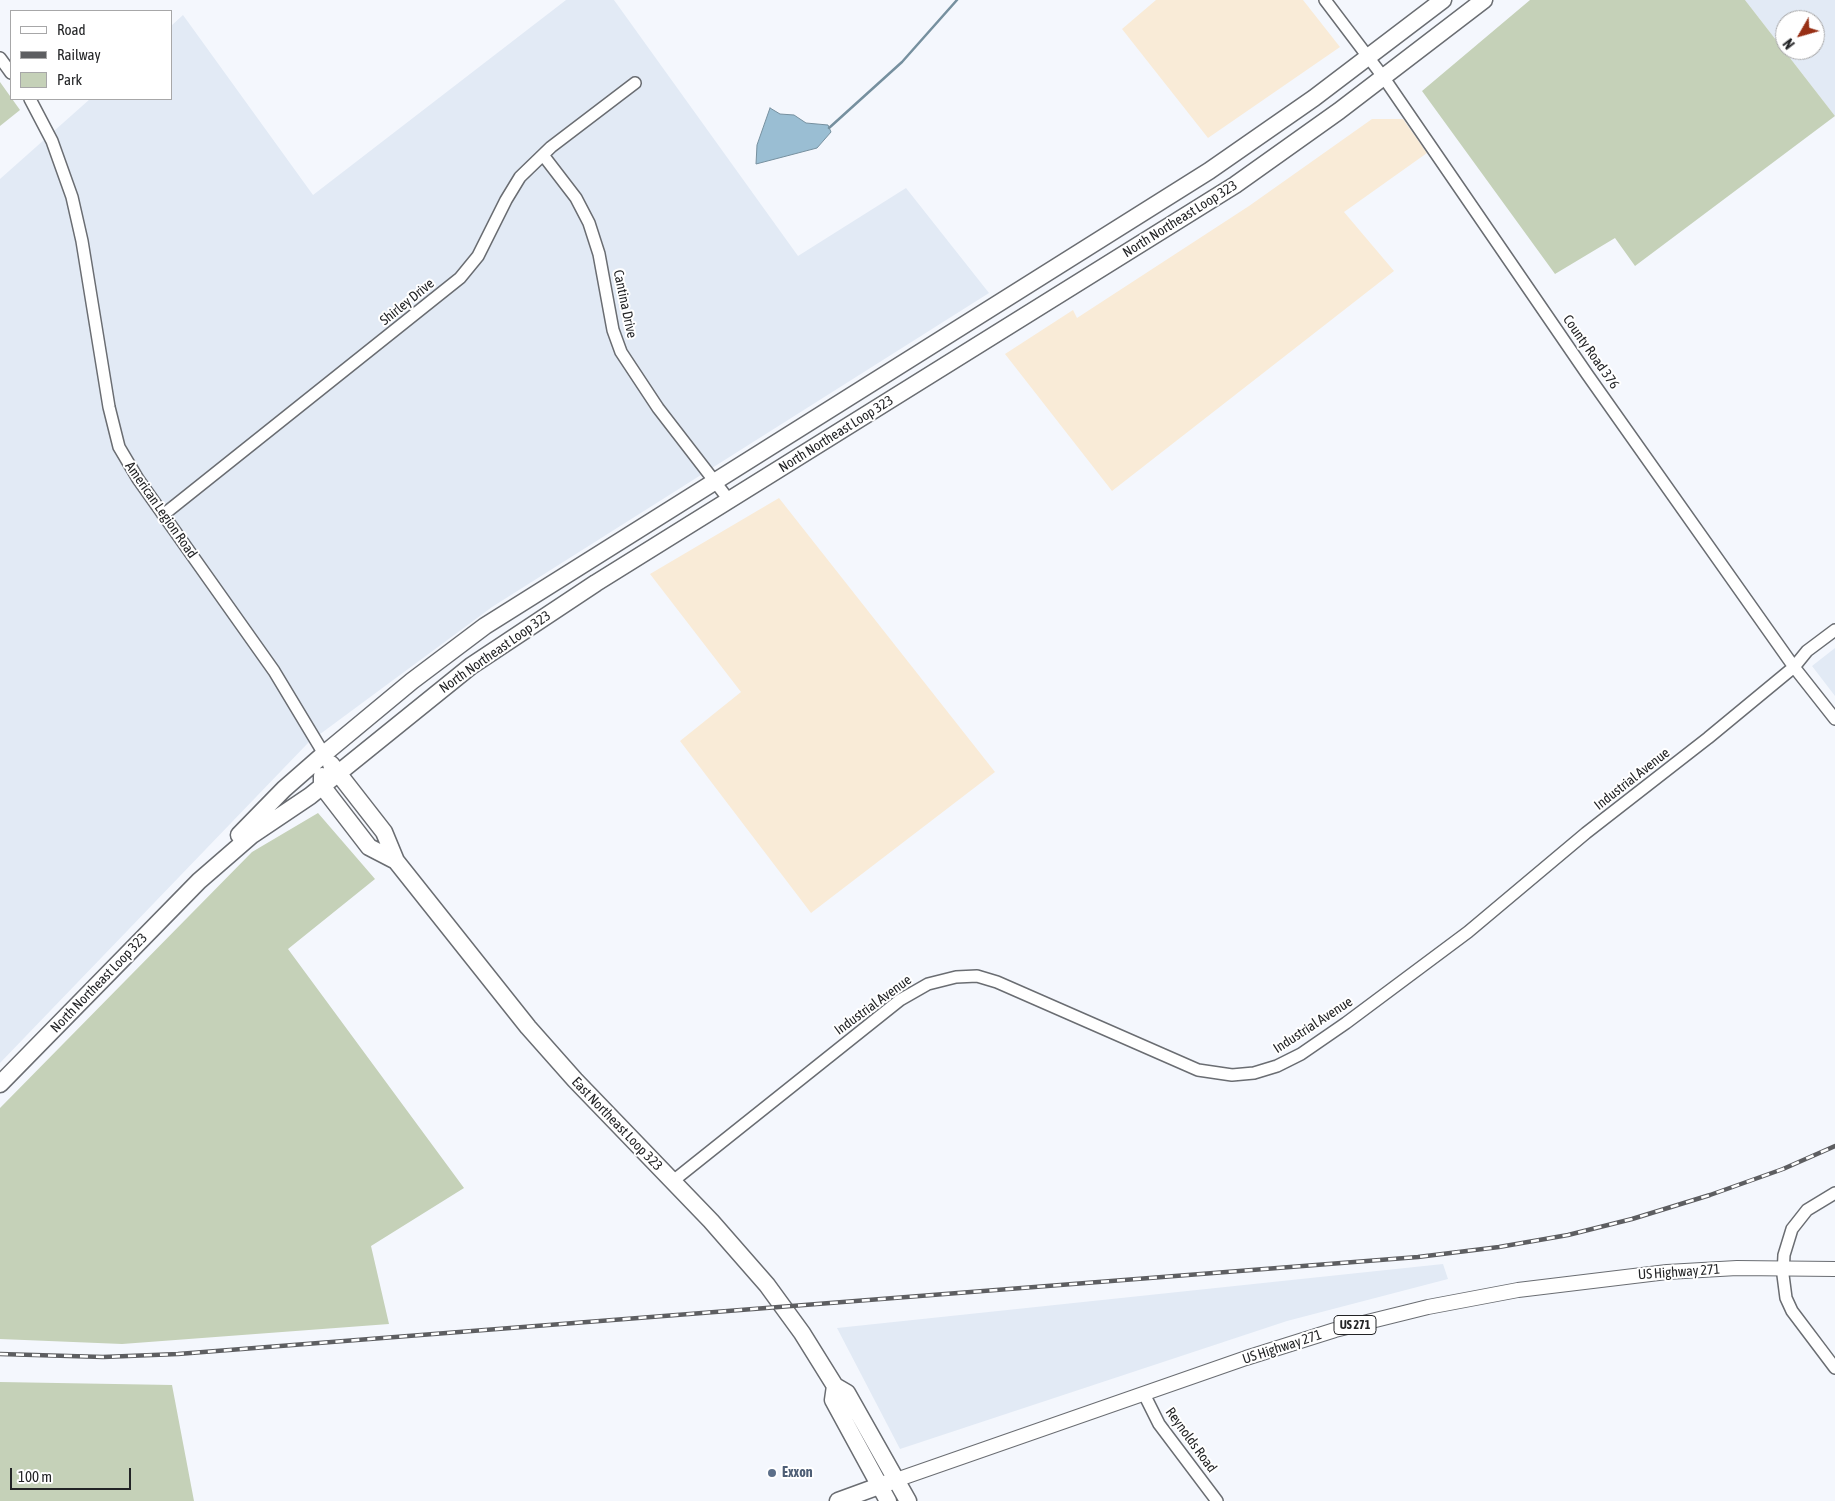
<!DOCTYPE html>
<style>
body{margin:0}
#map{position:relative;width:1835px;height:1501px;overflow:hidden;background:#f4f7fd;font-family:"Asap Condensed",sans-serif}
canvas{display:block}
.legend{position:absolute;left:10px;top:10px;width:162px;height:90px;box-sizing:border-box;background:#fff;border:1px solid #a7a7a8;margin:0;padding:6px 9px;list-style:none;font-size:15px;color:#232426}
.legend li{display:flex;align-items:center;gap:10px;height:25px}
.legend b{width:25px;border:1px solid #a7a7a8}
.north{position:absolute;left:1775px;top:10px;width:50px;height:50px;box-sizing:border-box;background:#fff;border:1px solid #a7a7a8;border-radius:50%;rotate:232deg;font-size:14px;font-weight:700;line-height:20px;text-align:center;color:#232426}
.north::after{content:'';display:block;margin:auto;width:18px;height:22px;background:#972f15;clip-path:polygon(50% 0,100% 100%,50% 72%,0 100%)}
.scale{position:absolute;left:10px;top:1468px;width:121px;height:22px;box-sizing:border-box;border:2px solid #232426;border-top:0;padding-left:6px;font-size:15px;line-height:18px;white-space:nowrap;color:#232426;-webkit-text-stroke:4px #fff;paint-order:stroke}
</style>
<div id="map">
<canvas width="1835" height="1501"></canvas>
<ul class="legend">
<li><b style="height:6px;background:#fff"></b>Road</li>
<li><b style="height:6px;background:#5d5e61"></b>Railway</li>
<li><b style="height:14px;background:#c5d1b8"></b>Park</li>
</ul>
<div class="north">N</div>
<div class="scale">100 m</div>
</div>
<script>
const c = document.querySelector('canvas').getContext('2d');
c.lineJoin = 'round';
function fill(path, color) {
  c.fillStyle = color;
  c.fill(path, 'evenodd');
}
function poly(rows) {
  const path = new Path2D();
  for (const r of rows) {
    path.moveTo(r[0], r[1]);
    for (let i = 2; i < r.length; i += 2) path.lineTo(r[i], r[i + 1]);
  }
  return path;
}
function stroke(path, color, width, dash) {
  c.strokeStyle = color;
  c.lineWidth = width;
  c.lineCap = dash ? 'butt' : 'round';
  c.setLineDash(dash || []);
  c.stroke(path);
}
function label(font, color, halo, rows, align = 'center') {
  c.font = font + ' "Asap Condensed",sans-serif';
  c.lineWidth = 4;
  c.setLineDash([]);
  c.textBaseline = 'middle';
  c.strokeStyle = halo;
  c.fillStyle = color;
  for (const [text, x, y, turn = 0] of rows) {
    c.save();
    c.translate(x, y);
    c.rotate((+turn || 0) * Math.PI / 180);
    c.textAlign = isNaN(turn) ? turn : align;
    if (halo) c.strokeText(text, 0, 0);
    c.fillText(text, 0, 0);
    c.restore();
  }
}
const commercial = poly([
 [1156,0,1303,0,1340,47,1208,138,1122,29],
 [1372,119,1403,119,1427,153,1344,212,1394,271,1112,491,1005,354,1073,310,1077,318,1249,206],
 [779,498,995,772,811,913,680,741,741,692,650,574]
]);
const built = poly([
 [566,0,614,0,798,256,906,188,989,293,492,607,308,743,0,1063,0,179,90,99,171,99,171,26,183,15,313,195],
 [1745,0,1835,0,1835,116],
 [1785,20,1815,20,1815,50,1785,50],
 [1835,648,1835,696,1812,666],
 [1443,1264,1448,1279,1287,1321,900,1449,837,1328]
]);
const green = poly([
 [1530,0,1745,0,1835,116,1635,266,1615,238,1555,274,1422,91],
 [0,82,20,110,0,126],
 [318,813,375,879,288,949,464,1188,371,1246,389,1324,122,1344,0,1339,0,1108,252,852],
 [0,1382,172,1385,194,1501,0,1501]
]);
const water = poly([
 [770,108,780,114,794,115,806,123,828,125,831,132,817,148,756,164,757,145,770,108]
]);
const stream = poly([
 [829,128,902,62,957,0]
]);
const minor = poly([
 [1325,0,1384,78,1587,374,1794,667,1835,719],
 [0,58,11,73],
 [30,99,52,141,72,197,82,241,109,407,119,447,138,479,274,671,324,754],
 [543,155,576,198,589,223,599,254,613,330,621,352,658,408,729,500],
 [163,515,460,278,478,256,506,200,520,177,551,147,635,83],
 [673,1181,900,1000,928,984,956,977,977,976,997,982,1198,1070,1232,1075,1254,1073,1277,1066,1301,1054,1346,1023,1468,932,1586,833,1708,738,1794,667,1807,651,1835,630],
 [1835,1193,1807,1210,1792,1229,1784,1255,1783,1275,1786,1298,1792,1311,1835,1368],
 [1144,1394,1159,1424,1217,1501]
]);
const major = poly([
 [896,1480,1246,1358,1335,1330,1428,1307,1518,1290,1667,1272,1737,1268,1835,1269]
]);
const highway = poly([
 [331,764,384,832,396,861,528,1027,575,1080,711,1221,767,1285,802,1333,835,1386,847,1393,908,1501],
 [322,776,322,786,369,847,396,861],
 [239,835,284,789,324,754,412,681,485,626,1209,171,1314,98,1443,0],
 [0,1084,199,881,252,835,310,796,471,666,596,583,1235,185,1339,111,1484,0],
 [835,1386,833,1400,888,1501],
 [838,1501,890,1482]
]);
const rail = poly([
 [0,1354,103,1357,178,1354,1418,1257,1499,1247,1568,1235,1632,1219,1710,1195,1783,1169,1835,1146]
]);
const markers = [
 [772,1473,5,"#5c6f8a"]
];
const shields = [
 [1355,1325,42]
];
const shieldNames = [
 ["US 271",1355,1325]
];
const streetNames = [
 ["North Northeast Loop 323",1180,219,-32],
 ["Shirley Drive",407,302,-39],
 ["Cantina Drive",625,304,78],
 ["County Road 376",1591,352,55],
 ["North Northeast Loop 323",836,434,-32],
 ["American Legion Road",161,510,55],
 ["North Northeast Loop 323",495,652,-35],
 ["Industrial Avenue",1632,779,-38],
 ["North Northeast Loop 323",99,983,-46],
 ["Industrial Avenue",873,1005,-36],
 ["Industrial Avenue",1313,1025,-33],
 ["East Northeast Loop 323",617,1124,46],
 ["US Highway 271",1679,1272,-4],
 ["US Highway 271",1282,1347,-18],
 ["Reynolds Road",1191,1440,54]
];
const serviceNames = [
 ["Exxon",782,1473]
];
fill(commercial, '#f9ebd7');
fill(built, '#e2eaf5');
fill(green, '#c5d1b8');
fill(water, '#9abed3');
stroke(water, '#76909f', 1);
stroke(stream, '#76909f', 2.5);
stroke(minor, '#6a6d72', 14);
stroke(major, '#6a6d72', 16);
stroke(highway, '#6a6d72', 19);
stroke(minor, '#fff', 11);
stroke(major, '#fff', 14);
stroke(highway, '#fff', 16);
stroke(rail, '#5d5e61', 4.5);
stroke(rail, '#fff', 2.5, [8]);
for (const [x, y, r, color] of markers) {
  const dot = new Path2D();
  dot.arc(x, y, r, 0, 2 * Math.PI);
  c.fillStyle = color;
  c.fill(dot);
  stroke(dot, '#fff', 2);
}
for (const [x, y, w] of shields) {
  const box = new Path2D();
  box.roundRect(x - w / 2, y - 9.5, w, 19, 4);
  c.fillStyle = '#fff';
  c.fill(box);
  stroke(box, '#232426', 1);
}
label('bold 12px', '#232426', null, shieldNames);
label('14px', '#232426', '#fff', streetNames);
label('bold 14px', '#4e5e75', '#fff', serviceNames, 'left');
</script>
